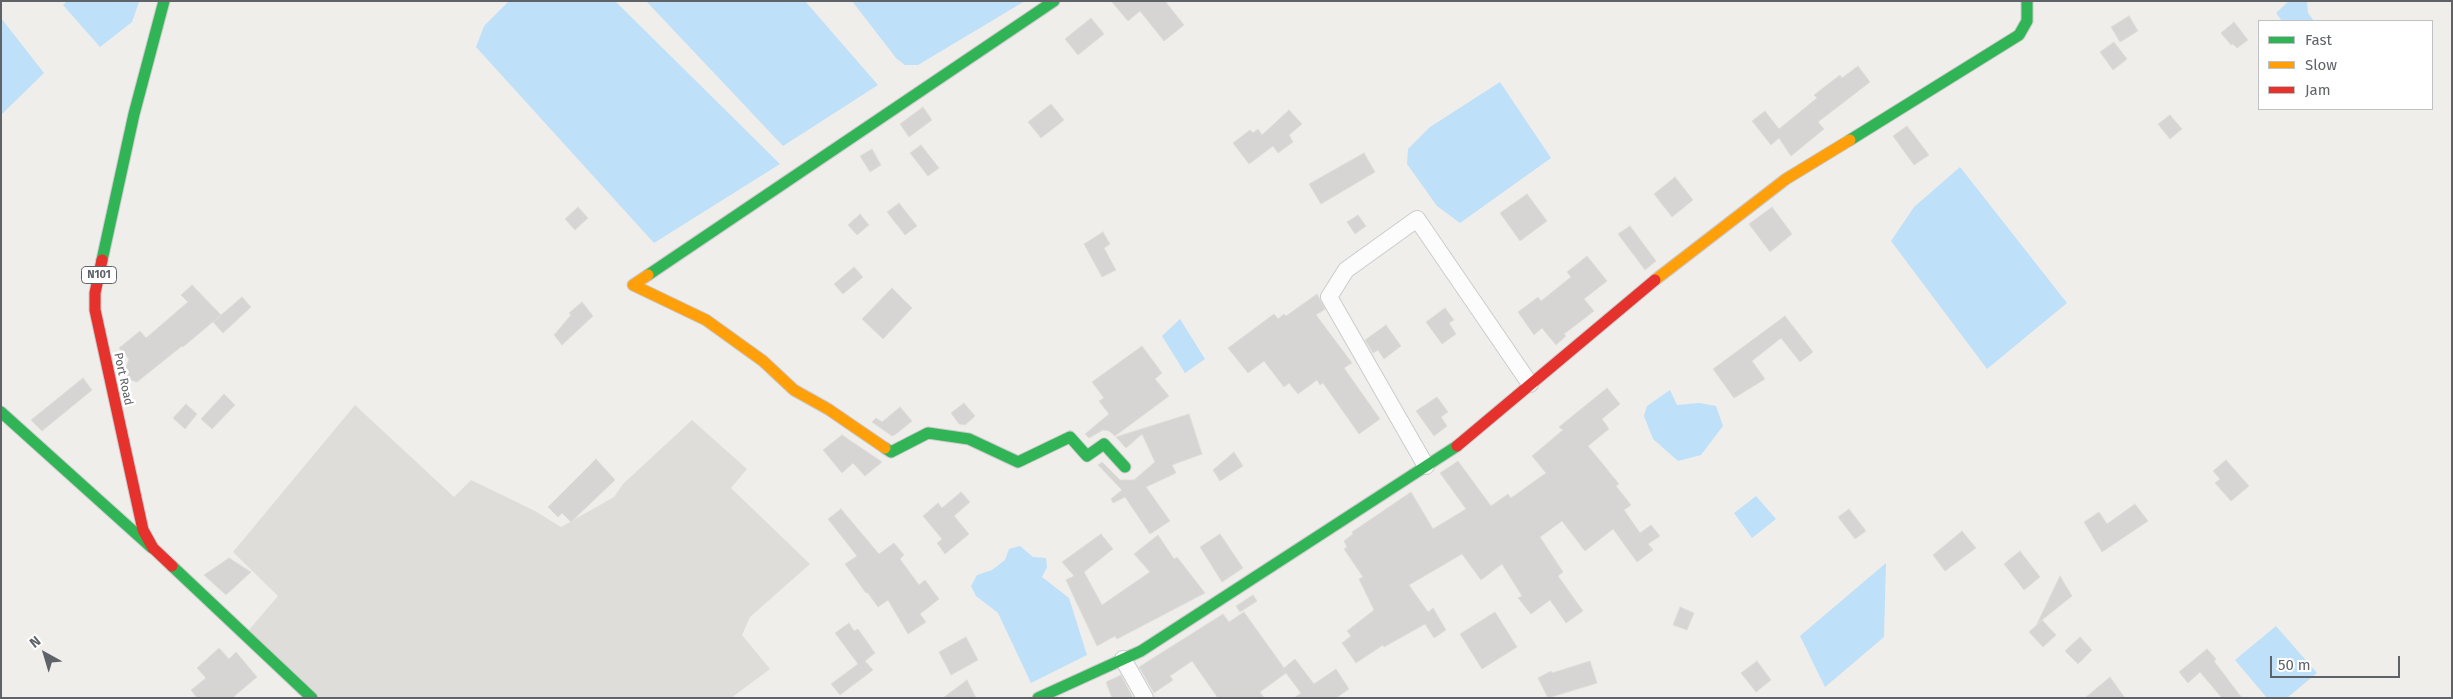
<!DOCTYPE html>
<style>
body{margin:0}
#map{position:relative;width:2453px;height:699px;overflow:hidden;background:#efeeea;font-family:"Fira Sans",sans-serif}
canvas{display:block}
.frame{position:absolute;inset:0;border:2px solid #5f6368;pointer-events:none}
.legend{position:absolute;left:2258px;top:20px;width:175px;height:90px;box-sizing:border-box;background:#fff;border:1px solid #bfc1c3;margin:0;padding:6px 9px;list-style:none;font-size:15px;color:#5f6368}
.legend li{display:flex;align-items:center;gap:10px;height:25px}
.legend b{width:25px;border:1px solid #bfc1c3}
.north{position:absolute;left:20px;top:629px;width:50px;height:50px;-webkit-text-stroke:4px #fff;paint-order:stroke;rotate:321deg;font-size:14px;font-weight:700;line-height:20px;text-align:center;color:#5f6368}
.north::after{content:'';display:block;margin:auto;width:18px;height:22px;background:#5f6368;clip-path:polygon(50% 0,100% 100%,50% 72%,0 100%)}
.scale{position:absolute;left:2270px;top:656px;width:130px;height:22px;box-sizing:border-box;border:2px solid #5f6368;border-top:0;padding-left:6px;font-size:15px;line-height:18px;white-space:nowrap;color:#5f6368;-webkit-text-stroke:4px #fff;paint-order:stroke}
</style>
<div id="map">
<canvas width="2453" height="699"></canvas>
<div class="frame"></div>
<ul class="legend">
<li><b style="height:6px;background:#30b455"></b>Fast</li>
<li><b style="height:6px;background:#ff9f0a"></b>Slow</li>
<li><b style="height:6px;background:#e5322d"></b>Jam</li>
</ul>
<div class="north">N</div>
<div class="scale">50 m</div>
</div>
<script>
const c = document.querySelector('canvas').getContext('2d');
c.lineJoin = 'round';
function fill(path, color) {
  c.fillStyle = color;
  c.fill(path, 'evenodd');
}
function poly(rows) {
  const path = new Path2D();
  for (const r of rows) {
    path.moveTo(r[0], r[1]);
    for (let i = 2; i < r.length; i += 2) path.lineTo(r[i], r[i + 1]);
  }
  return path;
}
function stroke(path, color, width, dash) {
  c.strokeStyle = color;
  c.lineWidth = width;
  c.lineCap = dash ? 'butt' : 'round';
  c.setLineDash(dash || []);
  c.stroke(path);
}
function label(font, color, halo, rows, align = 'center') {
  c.font = font + ' "Fira Sans",sans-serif';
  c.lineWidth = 5;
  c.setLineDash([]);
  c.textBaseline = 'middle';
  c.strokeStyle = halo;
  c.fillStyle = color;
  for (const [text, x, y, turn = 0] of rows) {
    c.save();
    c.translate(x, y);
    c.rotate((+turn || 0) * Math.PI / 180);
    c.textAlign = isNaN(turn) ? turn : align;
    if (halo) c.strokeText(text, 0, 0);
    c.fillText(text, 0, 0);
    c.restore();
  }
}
const industrial = poly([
 [355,405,454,497,471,480,535,511,561,527,614,497,623,484,692,420,747,469,731,488,810,564,750,617,742,635,770,669,731,698,320,698,248,631,278,596,233,552]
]);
const water = poly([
 [67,1,138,1,139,2,132,22,100,47,63,5],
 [509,1,615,1,780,164,654,243,476,47,484,26],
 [646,1,805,1,878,85,783,146],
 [852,1,1025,1,918,65,905,65,896,58],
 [2289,1,2307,1,2308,13,2314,21,2282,21,2276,13],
 [1,18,44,73,1,115],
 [1500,82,1551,158,1460,223,1437,206,1407,164,1408,149,1430,127],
 [1960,167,2067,303,1987,369,1891,241,1914,207],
 [1180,319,1205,359,1185,373,1162,336],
 [1670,390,1677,405,1699,403,1716,406,1723,426,1701,455,1678,461,1653,439,1644,416,1647,406],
 [1756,496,1776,519,1752,538,1734,513],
 [1020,546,1033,557,1046,558,1047,567,1042,577,1069,598,1087,655,1031,683,998,613,976,596,971,586,977,575,992,570,1005,560,1009,549],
 [1886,563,1884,637,1825,687,1800,636],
 [2276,626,2317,673,2287,698,2267,698,2235,660]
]);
const building = poly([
 [1111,1,1165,1,1184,25,1164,41,1140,11,1128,21,1111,1],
 [2129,16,2138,31,2120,42,2111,27,2129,16],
 [1091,18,1104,34,1078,55,1065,39,1091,18],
 [2234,22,2248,40,2237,48,2233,44,2231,45,2221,33,2234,22],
 [2114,42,2127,59,2113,70,2100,52,2114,42],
 [1858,66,1870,82,1818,122,1824,129,1791,156,1779,138,1771,145,1752,121,1765,111,1779,129,1817,98,1814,95,1840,75,1842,78,1858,66],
 [1051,104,1064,120,1041,138,1028,122,1051,104],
 [923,107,932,120,909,137,900,124,923,107],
 [1289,110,1302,124,1289,135,1293,142,1278,153,1273,146,1249,164,1233,143,1250,130,1253,133,1258,129,1262,135,1289,110],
 [2170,115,2182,129,2170,139,2158,124,2170,115],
 [1907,126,1929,155,1914,165,1893,136,1907,126],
 [921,145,939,168,928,176,910,153,921,145],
 [872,149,881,165,870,172,860,156,872,149],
 [1364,153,1375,172,1321,204,1309,184,1364,153],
 [1675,177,1693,200,1672,217,1654,194,1675,177],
 [1527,194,1547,221,1520,241,1500,213,1527,194],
 [899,203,917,226,905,235,887,212,899,203],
 [578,207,588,218,575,230,565,219,578,207],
 [1772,207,1792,234,1770,252,1749,224,1772,207],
 [860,214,869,225,857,235,848,225,860,214],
 [1358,215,1366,226,1355,234,1347,222,1358,215],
 [1630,226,1656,261,1645,270,1618,234,1630,226],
 [1103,232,1110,244,1104,248,1116,270,1102,277,1084,244,1103,232],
 [1587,256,1607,281,1584,299,1594,311,1564,334,1566,336,1556,345,1542,328,1534,335,1518,312,1538,297,1541,301,1571,277,1567,272,1587,256],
 [854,267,863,277,843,294,834,284,854,267],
 [192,285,221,315,183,347,182,346,137,382,125,378,124,372,129,359,119,348,140,331,146,338,188,302,181,295,192,285],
 [892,288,912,308,883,339,862,319,892,288],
 [1317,294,1325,309,1316,315,1352,363,1344,368,1380,419,1359,434,1323,383,1320,385,1317,380,1298,394,1289,383,1284,387,1264,361,1248,373,1228,348,1274,314,1278,319,1284,314,1286,316,1317,294],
 [242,297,251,307,223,333,213,322,242,297],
 [582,302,593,316,562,345,554,335,571,315,569,313,582,302],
 [1445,308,1454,320,1449,323,1456,334,1442,344,1426,322,1445,308],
 [1785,316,1813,352,1800,362,1781,338,1752,361,1765,379,1734,398,1713,369,1785,316],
 [1386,325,1401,346,1384,359,1378,350,1373,353,1365,340,1386,325],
 [1142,346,1162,373,1155,379,1169,396,1115,436,1109,431,1103,430,1089,438,1085,434,1109,414,1099,401,1104,398,1092,382,1142,346],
 [83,378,92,390,42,431,31,420,83,378],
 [1607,388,1620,404,1602,419,1609,429,1588,446,1619,484,1616,486,1631,505,1624,510,1640,533,1651,525,1660,536,1648,544,1653,550,1637,562,1613,529,1585,551,1562,521,1540,537,1563,572,1558,576,1583,611,1566,623,1550,600,1531,614,1518,598,1522,596,1502,564,1481,580,1462,554,1409,585,1428,612,1433,608,1446,630,1434,638,1425,624,1384,647,1383,645,1356,663,1342,643,1351,636,1347,631,1374,610,1359,579,1363,577,1344,549,1347,547,1344,541,1353,534,1352,532,1411,492,1433,529,1466,509,1440,473,1458,461,1491,506,1508,494,1511,498,1546,473,1532,456,1563,430,1559,427,1607,388],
 [224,394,235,405,212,429,201,419,224,394],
 [1437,397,1448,412,1441,417,1447,426,1434,436,1416,411,1437,397],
 [964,403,975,416,965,425,959,424,951,413,964,403],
 [186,404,197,414,185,429,173,418,186,404],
 [900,407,912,421,896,434,892,436,872,422,876,418,882,422,900,407],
 [1189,414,1202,454,1172,465,1176,473,1146,487,1170,521,1150,534,1125,497,1113,503,1111,499,1122,490,1098,465,1102,462,1120,480,1134,480,1155,462,1142,434,1126,448,1116,437,1189,414],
 [842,435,882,462,865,476,853,463,842,473,823,450,842,435],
 [1234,452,1243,466,1220,481,1213,470,1234,452],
 [596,459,615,480,571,522,562,513,558,517,548,507,596,459],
 [2226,460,2249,486,2231,501,2215,483,2220,479,2213,471,2226,460],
 [961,492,970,502,954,516,969,534,945,554,937,543,942,539,923,516,938,503,942,508,961,492],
 [2135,504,2148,521,2102,552,2084,522,2099,512,2107,524,2135,504],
 [841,509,879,554,894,543,904,555,900,559,919,585,925,580,939,599,920,614,926,622,908,634,888,600,878,607,867,592,866,593,845,564,857,556,828,519,841,509],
 [1849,509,1866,531,1855,539,1838,517,1849,509],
 [1962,531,1976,548,1945,571,1933,555,1962,531],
 [1101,534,1113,549,1084,572,1102,605,1150,572,1134,554,1158,535,1174,559,1177,557,1205,593,1117,639,1115,636,1097,646,1066,580,1074,576,1062,562,1101,534],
 [1220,534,1243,568,1222,582,1200,547,1220,534],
 [2020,551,2040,577,2024,590,2004,564,2020,551],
 [229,558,251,572,226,595,204,575,229,558],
 [2060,576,2072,596,2042,620,2056,635,2043,647,2029,632,2042,620,2037,624,2060,576],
 [1253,595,1257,601,1240,612,1236,606,1253,595],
 [1680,607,1694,613,1687,630,1673,625,1680,607],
 [1244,612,1284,668,1295,659,1314,684,1336,669,1349,689,1336,698,1294,698,1301,693,1286,673,1260,692,1264,698,1218,698,1192,661,1170,676,1173,680,1154,693,1139,667,1223,614,1229,622,1244,612],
 [1495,612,1517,647,1482,669,1460,634,1495,612],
 [849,623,854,631,858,629,875,653,865,661,873,670,840,695,831,684,858,664,835,633,849,623],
 [966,637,978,660,951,675,939,652,966,637],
 [2080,637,2092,650,2078,664,2065,651,2080,637],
 [219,648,229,659,236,652,257,677,232,698,197,698,191,690,206,678,197,668,219,648],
 [2207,649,2216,659,2214,661,2242,698,2222,698,2200,672,2188,683,2179,672,2207,649],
 [1590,661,1597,683,1548,698,1538,678,1551,671,1552,673,1590,661],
 [1757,661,1771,680,1756,692,1741,673,1757,661],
 [1121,675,1133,698,1112,698,1106,682,1121,675],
 [2110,677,2125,698,2085,698,2110,677],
 [967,680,976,698,943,698,967,680]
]);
const street = poly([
 [1426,466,1329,297,1346,270,1417,219,1530,384],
 [1123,659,1145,698]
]);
const fast = poly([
 [1850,140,2019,35,2027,21,2027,1],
 [102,260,134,114,164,1],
 [648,275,1054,1],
 [1,412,152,548],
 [885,448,891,452,928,433,969,439,1018,462,1070,437,1087,456,1104,444,1125,467],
 [172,566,312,698],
 [1038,698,1141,651,1457,446]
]);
const slow = poly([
 [648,275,633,285,706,320,763,361,794,390,828,409,885,448],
 [1655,280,1786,179,1850,140]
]);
const jam = poly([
 [102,260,95,293,95,310,143,530,153,548,172,566],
 [1457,446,1655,280]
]);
const shields = [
 [99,275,35]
];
const shieldNames = [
 ["N101",99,275]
];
const streetNames = [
 ["Port Road",123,379,78]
];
fill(industrial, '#dfddda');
fill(water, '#bfe0f9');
fill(building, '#d6d5d3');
stroke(building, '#deddd9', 1);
stroke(street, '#cbcccc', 18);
stroke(fast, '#cacacb', 13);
stroke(slow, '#cacacb', 13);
stroke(jam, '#cacacb', 13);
stroke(street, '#fdfcfc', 16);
stroke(fast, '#30b455', 11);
stroke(slow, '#ff9f0a', 11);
stroke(jam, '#e5322d', 11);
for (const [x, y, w] of shields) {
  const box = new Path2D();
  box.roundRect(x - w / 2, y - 8.5, w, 17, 4);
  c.fillStyle = '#fff';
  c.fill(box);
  stroke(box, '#5f6368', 1);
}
label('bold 11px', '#5f6368', null, shieldNames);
label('12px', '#5f6368', '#fff', streetNames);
</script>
